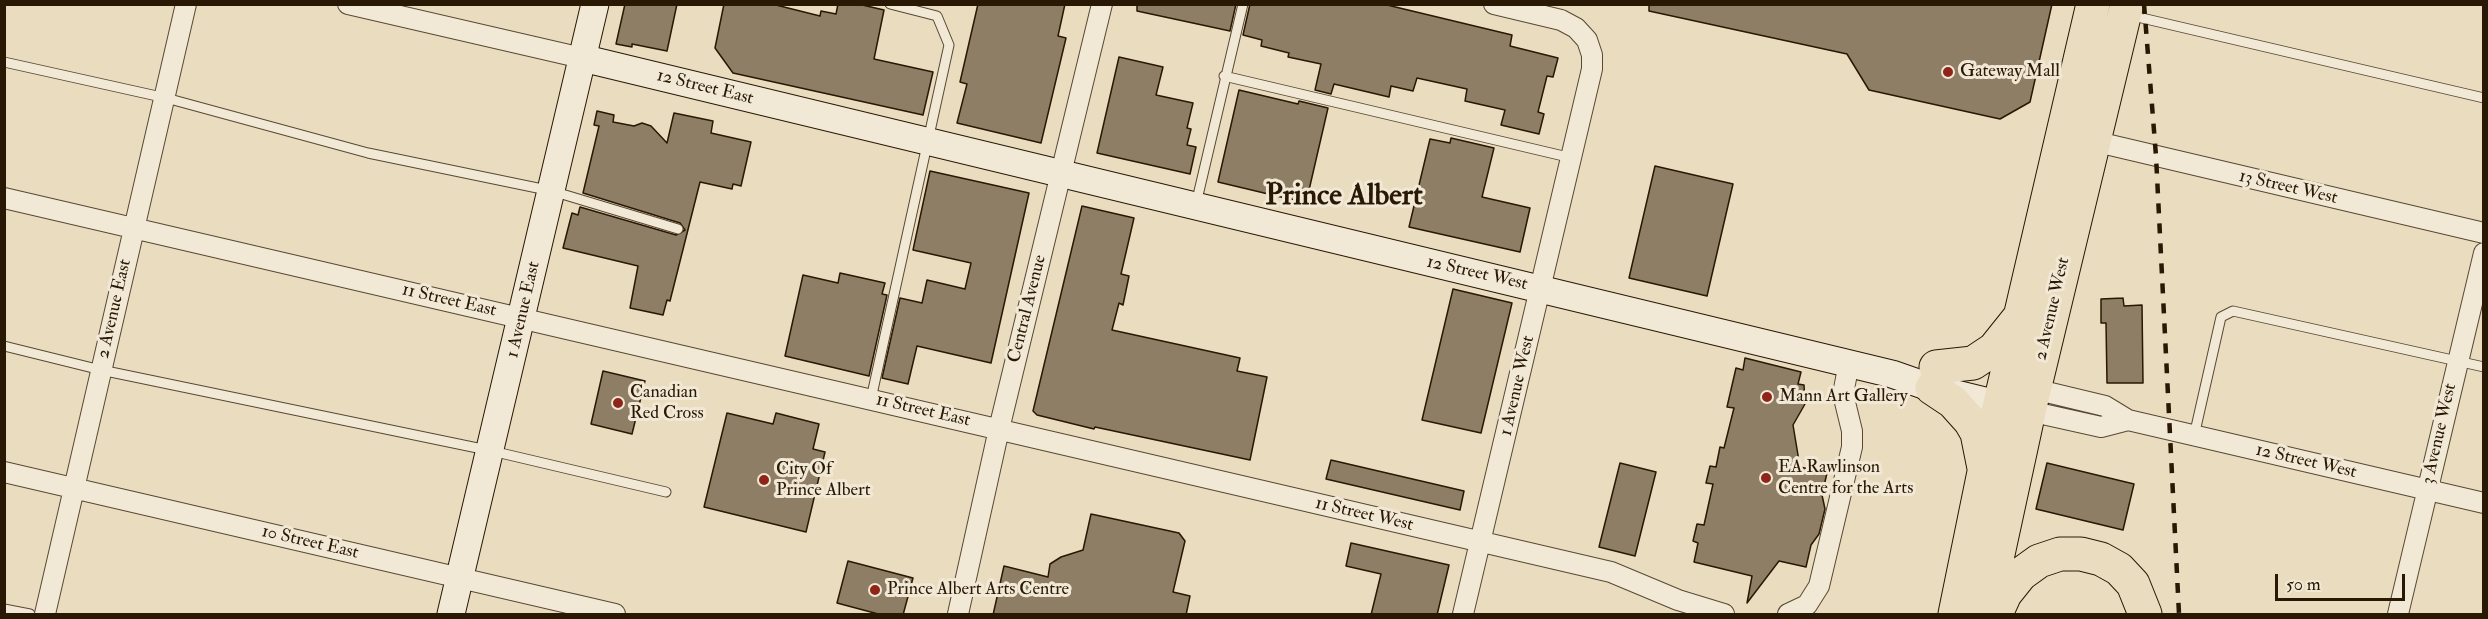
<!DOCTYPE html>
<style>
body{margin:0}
#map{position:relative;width:2488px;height:619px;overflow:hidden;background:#eadcbf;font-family:"IM FELL Double Pica",serif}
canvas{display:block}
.frame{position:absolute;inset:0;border:6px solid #281804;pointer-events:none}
.scale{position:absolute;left:2275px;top:574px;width:130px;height:27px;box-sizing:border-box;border:3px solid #281804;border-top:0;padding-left:8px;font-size:18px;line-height:21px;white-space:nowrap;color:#281804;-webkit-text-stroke:4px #f1e8d5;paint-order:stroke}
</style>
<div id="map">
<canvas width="2488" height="619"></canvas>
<div class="frame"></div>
<div class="scale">50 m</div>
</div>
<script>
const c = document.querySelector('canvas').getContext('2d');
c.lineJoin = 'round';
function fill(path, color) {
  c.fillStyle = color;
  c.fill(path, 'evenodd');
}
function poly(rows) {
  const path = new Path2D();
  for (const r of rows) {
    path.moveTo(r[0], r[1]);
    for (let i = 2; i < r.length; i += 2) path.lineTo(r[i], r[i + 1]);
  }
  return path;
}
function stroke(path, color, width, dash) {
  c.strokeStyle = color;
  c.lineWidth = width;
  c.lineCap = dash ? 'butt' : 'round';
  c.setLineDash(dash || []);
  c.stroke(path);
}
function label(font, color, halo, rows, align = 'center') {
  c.font = font + ' "IM FELL Double Pica",serif';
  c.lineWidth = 6;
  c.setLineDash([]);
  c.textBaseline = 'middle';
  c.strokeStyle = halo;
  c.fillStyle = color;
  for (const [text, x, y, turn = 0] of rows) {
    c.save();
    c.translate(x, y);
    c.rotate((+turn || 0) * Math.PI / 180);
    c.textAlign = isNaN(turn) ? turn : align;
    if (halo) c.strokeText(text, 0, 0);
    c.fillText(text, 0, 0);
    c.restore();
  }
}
const building = poly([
 [625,4,677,4,667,51,632,44,632,47,616,44,625,4],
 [724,4,772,4,820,16,821,11,836,14,838,4,858,4,884,10,874,59,933,72,923,115,733,73,715,48,724,4],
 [978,4,1065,4,1058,36,1066,38,1041,143,957,123,967,84,960,82,978,4],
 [1137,4,1236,4,1230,31,1137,11,1137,4],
 [1250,4,1383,4,1512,35,1510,46,1558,58,1553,77,1547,76,1538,112,1544,114,1539,134,1501,125,1505,110,1465,101,1467,89,1417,78,1413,91,1391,86,1389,97,1334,84,1331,94,1315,90,1321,64,1288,57,1289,53,1261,46,1262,40,1243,35,1250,4],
 [1649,4,2052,4,2030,102,2000,119,1869,90,1847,54,1649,11,1649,4],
 [1119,57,1163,67,1156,95,1193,103,1187,128,1191,129,1187,145,1196,147,1190,174,1097,153,1119,57],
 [1239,90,1298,104,1299,101,1328,108,1306,203,1218,182,1239,90],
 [597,111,614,115,613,122,634,126,642,123,651,126,667,143,674,113,713,121,711,133,751,142,741,186,733,184,732,189,700,182,670,301,667,300,663,315,630,308,638,266,563,248,572,213,578,215,580,207,676,235,685,230,680,223,583,193,599,126,594,125,597,111],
 [1451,138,1494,148,1482,197,1530,208,1520,252,1409,227,1430,139,1450,143,1451,138],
 [1655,166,1733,184,1707,296,1629,278,1655,166],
 [930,171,1029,193,991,363,917,346,908,384,882,378,900,298,922,303,927,280,965,289,971,263,913,250,930,171],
 [1082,206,1134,218,1121,274,1129,276,1123,305,1119,303,1112,330,1240,358,1237,371,1267,377,1250,460,1095,427,1094,429,1037,415,1033,411,1082,206],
 [840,273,885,283,882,294,887,295,869,376,785,356,803,275,838,283,840,273],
 [1453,289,1512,303,1481,433,1422,420,1453,289],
 [2123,298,2124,306,2142,305,2143,383,2107,383,2106,323,2101,323,2101,299,2123,298],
 [1745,358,1801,372,1798,384,1804,385,1805,404,1793,425,1800,467,1827,473,1822,495,1825,509,1819,534,1811,545,1806,567,1779,561,1747,603,1752,576,1694,562,1698,543,1693,541,1697,524,1704,525,1713,484,1706,483,1710,466,1716,467,1720,447,1724,448,1734,408,1727,407,1736,368,1743,370,1745,358],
 [603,371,645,381,632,434,591,424,603,371],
 [727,413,773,424,776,413,819,424,813,449,825,452,806,532,704,507,727,413],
 [1331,460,1464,491,1460,510,1326,479,1331,460],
 [1620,463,1656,472,1635,556,1599,547,1620,463],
 [2047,463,2134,484,2123,530,2036,509,2047,463],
 [1091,514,1179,533,1185,541,1173,592,1190,596,1186,615,993,615,1004,566,1048,577,1050,564,1061,557,1083,550,1091,514],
 [1351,543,1449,565,1437,615,1371,615,1381,574,1346,566,1351,543],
 [848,561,913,578,903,615,882,615,837,603,848,561]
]);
const lane = poly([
 [2129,15,2484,98],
 [4,62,166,98,368,153,552,191,678,229],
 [1224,76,1572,158],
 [1196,204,1243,4],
 [4,346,101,370,492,451,666,492],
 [871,399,949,45,937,16,890,4],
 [2194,436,2221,317,2233,311,2484,367],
 [4,609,30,614]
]);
const street = poly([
 [348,4,582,58],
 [2093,141,2484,233],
 [4,198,1611,572,1678,600,1724,614],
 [2034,389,2105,406,2128,420,2484,503],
 [2029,411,2101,427,2128,420],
 [4,472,615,614],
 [45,614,186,4],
 [958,614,999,429,1102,4],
 [1463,614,1592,69,1592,55,1587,40,1576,28,1561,20,1494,4],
 [1788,614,1807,605,1819,586,1852,447,1852,431,1843,394,1849,363],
 [2398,614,2484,253]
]);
const secondary = poly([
 [582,58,1892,374,1932,388,2018,409],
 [451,614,595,4]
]);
const highway = poly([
 [1936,367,1973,363,1994,349,2018,319],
 [1932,388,1953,402,1970,421,1977,433,1984,468],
 [1955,614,1984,472,2093,4],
 [1985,614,2029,411,2127,4],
 [1996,614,2005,594,2021,574,2039,561,2060,554,2081,554,2101,559,2119,569,2133,584,2145,614]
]);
const rail = poly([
 [2144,4,2156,156,2179,614]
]);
const markers = [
 [1948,72,6,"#8f2418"],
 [1767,397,6,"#8f2418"],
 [618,403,6,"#8f2418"],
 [1766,478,6,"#8f2418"],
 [764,480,6,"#8f2418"],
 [875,590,6,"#8f2418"]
];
const poiNames = [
 ["Gateway Mall",1960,72],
 ["Canadian",630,393],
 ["Red Cross",630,414],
 ["Mann Art Gallery",1779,397],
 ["EA Rawlinson",1778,468],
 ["Centre for the Arts",1778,489],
 ["City Of",776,470],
 ["Prince Albert",776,491],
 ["Prince Albert Arts Centre",887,590]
];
const streetNames = [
 ["12 Street East",705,88,14],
 ["13 Street West",2288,188,13],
 ["12 Street West",1477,274,13],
 ["11 Street East",449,301,13],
 ["2 Avenue East",115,309,-77],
 ["Central Avenue",1028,309,-76],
 ["2 Avenue West",2053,309,-77],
 ["1 Avenue East",524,310,-77],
 ["1 Avenue West",1518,386,-77],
 ["11 Street East",923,411,13],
 ["3 Avenue West",2440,434,-77],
 ["12 Street West",2306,462,13],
 ["11 Street West",1364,515,13],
 ["10 Street East",310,543,13]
];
const townNames = [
 ["Prince Albert",1344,198]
];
fill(building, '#8d7e65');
stroke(building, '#281804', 1.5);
stroke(lane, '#584933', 11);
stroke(street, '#584933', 22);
stroke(secondary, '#281804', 29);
stroke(highway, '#281804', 35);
stroke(lane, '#f1e8d5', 9);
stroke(street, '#f1e8d5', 20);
stroke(secondary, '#f1e8d5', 27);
stroke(highway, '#eadcbf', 33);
stroke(rail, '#281804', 4.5, [10, 10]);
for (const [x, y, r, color] of markers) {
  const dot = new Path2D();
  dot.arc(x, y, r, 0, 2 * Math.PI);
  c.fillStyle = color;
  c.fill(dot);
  stroke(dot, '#f1e8d5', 2);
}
label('18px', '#281804', '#f1e8d5', poiNames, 'left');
label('18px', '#281804', '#f1e8d5', streetNames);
label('bold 30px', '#281804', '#f1e8d5', townNames);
</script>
